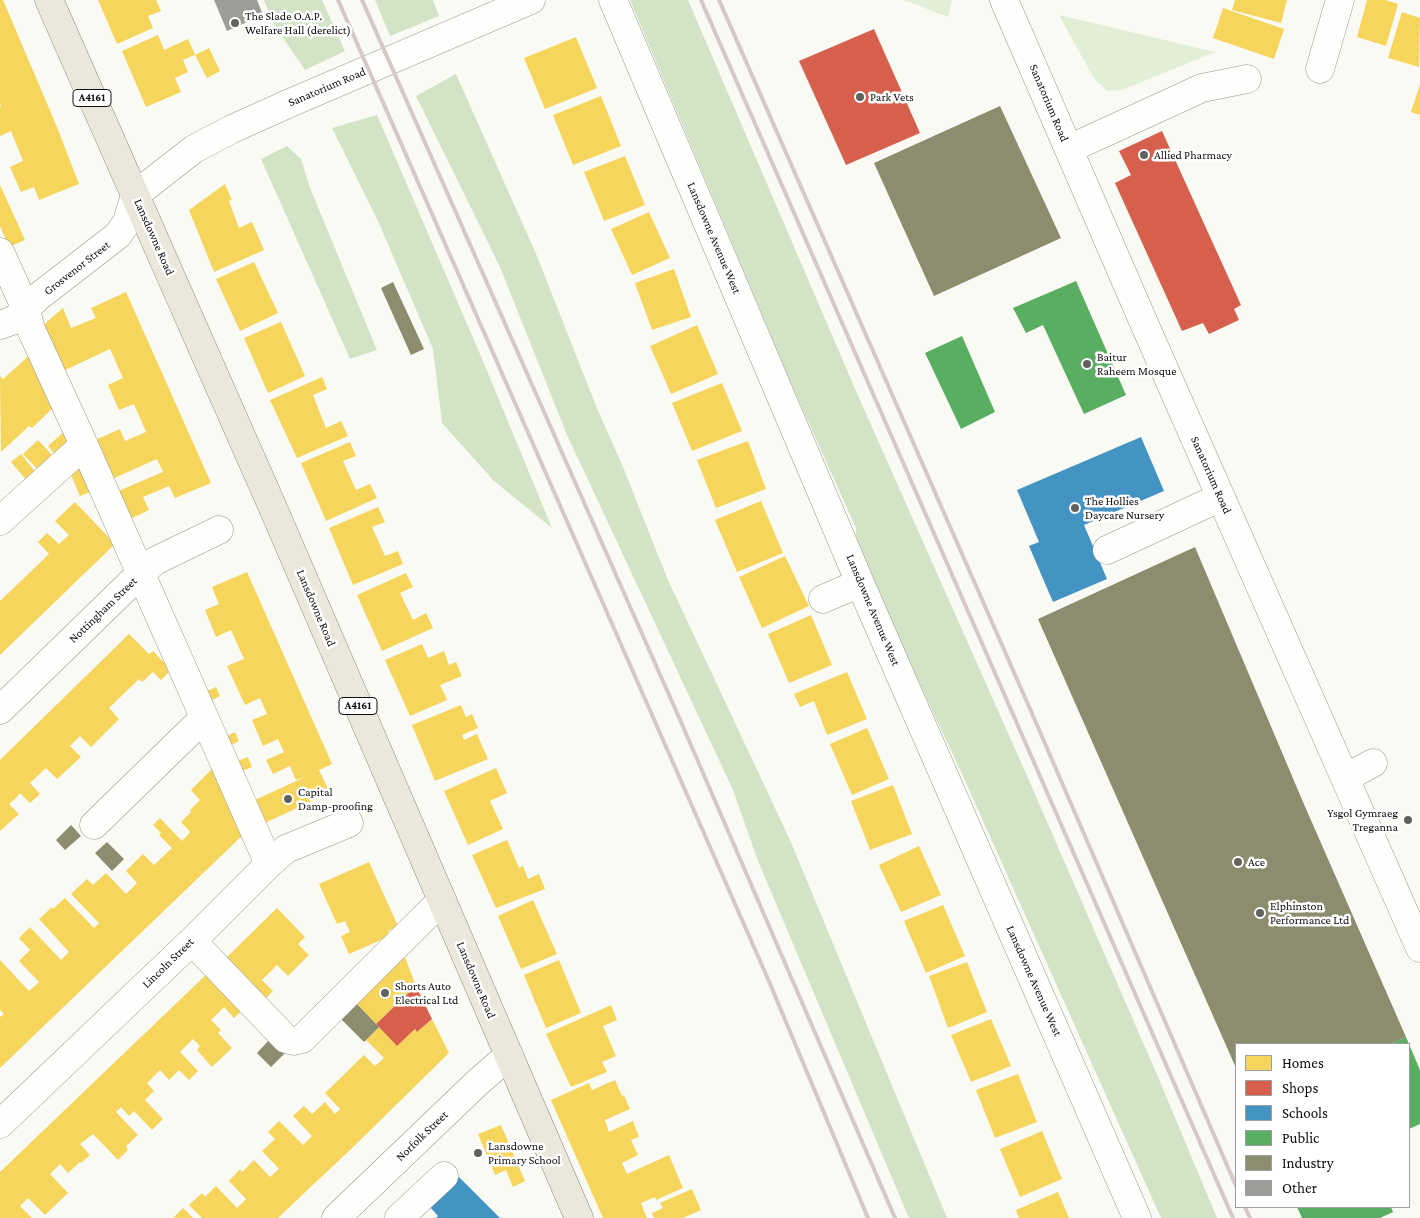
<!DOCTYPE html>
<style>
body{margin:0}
#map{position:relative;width:1420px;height:1218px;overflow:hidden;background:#fafaf4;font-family:"Crimson Pro",serif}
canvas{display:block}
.legend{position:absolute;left:1235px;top:1043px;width:175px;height:165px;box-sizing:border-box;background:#fff;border:1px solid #9f9f9f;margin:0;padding:6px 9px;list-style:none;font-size:15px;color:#0e0e0e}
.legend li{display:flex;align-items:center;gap:10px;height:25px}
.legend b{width:25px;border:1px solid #9f9f9f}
</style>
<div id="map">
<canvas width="1420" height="1218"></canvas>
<ul class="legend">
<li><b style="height:14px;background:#f6d55c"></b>Homes</li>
<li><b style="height:14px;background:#d6604d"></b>Shops</li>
<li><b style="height:14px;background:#4393c3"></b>Schools</li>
<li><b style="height:14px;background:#5aae61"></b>Public</li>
<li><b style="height:14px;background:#8c8c6e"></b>Industry</li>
<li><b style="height:14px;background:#9e9c99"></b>Other</li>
</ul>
</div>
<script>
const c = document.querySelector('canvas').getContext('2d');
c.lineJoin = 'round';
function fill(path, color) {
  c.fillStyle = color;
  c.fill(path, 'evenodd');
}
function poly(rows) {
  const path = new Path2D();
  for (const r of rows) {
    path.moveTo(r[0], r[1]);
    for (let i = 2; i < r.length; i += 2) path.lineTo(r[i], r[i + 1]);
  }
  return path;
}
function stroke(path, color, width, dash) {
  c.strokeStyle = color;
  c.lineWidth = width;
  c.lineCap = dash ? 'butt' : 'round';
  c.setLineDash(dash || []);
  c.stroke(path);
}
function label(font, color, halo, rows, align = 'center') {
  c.font = font + ' "Crimson Pro",serif';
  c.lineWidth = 5;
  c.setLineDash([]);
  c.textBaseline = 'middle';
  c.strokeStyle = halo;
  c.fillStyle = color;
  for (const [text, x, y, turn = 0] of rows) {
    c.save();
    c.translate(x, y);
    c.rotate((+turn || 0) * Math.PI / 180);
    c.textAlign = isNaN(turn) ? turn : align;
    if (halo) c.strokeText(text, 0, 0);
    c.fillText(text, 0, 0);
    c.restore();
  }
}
const green = poly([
 [904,0,952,0,948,17],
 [1059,15,1215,52,1122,90,1108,91,1098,83,1092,75]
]);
const forest = poly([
 [264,0,322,0,345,51,305,70,273,23],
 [375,0,433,0,439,16,390,36],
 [630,0,688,0,856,391,1028,778,1158,1077,1217,1218,1161,1218,962,774,856,548,856,528,790,381],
 [456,74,537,256,596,406,623,467,668,580,790,840,947,1218,909,1218,758,861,733,790,567,435,500,267,416,96],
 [377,115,483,361,552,528,494,481,442,423,433,349,378,221,332,128],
 [287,146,301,159,310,188,377,350,350,359,261,159]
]);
const homes = poly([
 [0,0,3,0,57,127,79,184,39,200,34,187,21,192,10,167,23,161,11,131,0,136,0,107,1,107,0,103],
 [98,0,156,0,161,11,148,16,153,28,117,44],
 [1235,0,1287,0,1281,23,1232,10],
 [1367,0,1385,0,1398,4,1386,46,1357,37],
 [1223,8,1284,29,1274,59,1213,38],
 [1402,12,1420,18,1419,67,1388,58],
 [158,35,164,50,188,39,195,55,183,60,188,72,175,78,181,92,146,107,122,51],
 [576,37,597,88,545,109,524,58],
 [209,48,220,71,207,78,195,55],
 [1420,84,1420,115,1411,112],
 [601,96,621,146,573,165,553,115],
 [625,156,645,205,604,221,584,172],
 [225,184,232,200,229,201,239,228,252,222,264,250,214,272,189,210],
 [0,185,25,240,9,247,0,226],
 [649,212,670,258,632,275,611,229],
 [254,262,278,313,240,331,216,279],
 [674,269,691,317,652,330,635,283],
 [126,292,211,483,175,498,169,486,143,497,149,510,128,520,116,492,163,472,157,459,110,480,93,441,120,429,125,441,146,432,134,404,119,410,108,385,123,378,110,349,63,371,41,327,63,308,71,328,96,318,91,308],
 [281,322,305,376,268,393,244,338],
 [697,325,718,374,671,394,650,346],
 [34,351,57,404,32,428,29,426,1,452,0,376,3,379],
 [322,377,327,389,313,395,326,428,341,421,348,436,297,458,270,400],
 [722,383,742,431,692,451,672,403],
 [67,429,73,442,57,457,48,446],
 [38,440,55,458,41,473,23,454],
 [748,441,766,489,716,508,697,460],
 [350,442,356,456,343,461,356,490,370,484,377,498,326,521,301,463],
 [21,454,37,474,28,482,11,462],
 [84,464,95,490,80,496,69,470],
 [761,501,783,553,737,572,715,520],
 [75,502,115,544,0,655,0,601,49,554,38,542,47,533,59,544,69,535,55,521],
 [378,507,385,522,372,527,385,556,398,551,403,564,353,585,329,528],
 [785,556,809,606,762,628,739,577],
 [247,572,332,764,319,770,330,793,256,827,246,804,305,777,296,780,290,766,273,774,266,760,284,752,278,739,263,746,252,720,267,714,260,698,245,705,227,666,244,659,231,630,216,637,205,610,219,604,212,587],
 [406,573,413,587,400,593,413,620,426,613,433,628,382,651,357,595],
 [811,615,832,665,789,683,768,634],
 [129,634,149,654,153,651,171,670,161,680,153,672,142,682,139,679,137,681,109,708,119,719,91,747,80,736,70,746,81,757,57,779,46,768,30,783,40,794,30,803,20,793,15,799,9,804,19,814,0,831,0,760],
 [422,644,428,658,444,651,449,665,456,662,462,676,440,685,447,700,410,716,385,660],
 [847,672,867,719,827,735,814,701,800,707,794,694],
 [216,687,220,696,209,702,205,692],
 [461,705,466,717,472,714,478,728,462,735,464,740,477,734,488,759,435,781,412,725],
 [867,728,889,779,852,795,830,744],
 [235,732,239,741,227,747,223,738],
 [248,757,252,767,240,772,235,762],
 [215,766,245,833,0,1068,0,1017,4,1014,0,1010,0,960,29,991,39,982,19,961,30,950,19,938,30,927,61,960,69,952,39,919,52,907,53,909,65,898,94,928,99,923,71,894,87,879,93,885,106,873,126,894,137,883,126,871,143,854,154,865,172,848,159,835,161,833,153,825,160,818,182,841,190,832,181,822,191,812,190,810,200,800,191,790],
 [496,768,507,793,490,801,503,829,468,845,444,791],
 [893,785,912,834,870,850,851,801],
 [507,840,519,868,523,866,528,879,539,874,545,889,496,908,472,855],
 [919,846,941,895,901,912,879,865],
 [369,862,398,926,388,931,390,936,349,954,341,936,350,932,345,921,337,924,319,884],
 [533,900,557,954,521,969,498,916],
 [943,905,965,956,926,973,904,921],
 [277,908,305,937,298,944,309,955,288,976,277,965,262,980,273,991,262,1002,222,962],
 [403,952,416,986,376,1024,353,1000],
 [559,960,581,1013,546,1028,524,975],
 [967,962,987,1012,948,1028,929,976],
 [210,971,245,1008,234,1018,224,1007,211,1020,221,1030,218,1033,232,1048,212,1067,197,1050,200,1046,193,1039,180,1052,198,1071,189,1080,179,1070,169,1080,160,1070,147,1083,154,1091,145,1100,163,1119,152,1130,134,1111,129,1116,121,1107,116,1112,138,1135,126,1146,128,1150,118,1160,93,1134,80,1144,90,1155,81,1163,80,1162,68,1173,60,1164,50,1174,68,1193,45,1215,28,1198,20,1206,32,1218,0,1218,0,1172],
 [611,1005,617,1020,603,1026,616,1056,602,1062,607,1072,571,1087,546,1034],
 [432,1019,449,1053,348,1152,317,1181,278,1218,202,1218,189,1205,202,1193,205,1197,216,1186,237,1208,246,1199,229,1181,240,1169,242,1172,254,1160,270,1177,279,1169,262,1151,275,1139,268,1132,279,1121,303,1145,312,1136,293,1116,304,1106,312,1114,325,1102,335,1114,340,1109,325,1093,364,1055,375,1066,384,1058,366,1040,379,1027,397,1046,415,1029,417,1032],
 [991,1019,1011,1066,971,1082,951,1035],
 [1018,1074,1037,1122,995,1138,976,1090],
 [615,1080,622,1096,624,1095,630,1109,605,1120,609,1132,633,1121,639,1137,631,1140,638,1155,622,1163,627,1174,669,1155,683,1188,656,1200,655,1197,641,1203,647,1218,603,1218,551,1100,589,1083,592,1090],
 [501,1125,525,1181,513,1187,506,1170,495,1175,478,1134],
 [1042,1131,1062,1179,1020,1197,1000,1149],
 [692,1189,701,1210,683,1218,654,1218,652,1213,663,1208,660,1203],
 [1058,1192,1069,1218,1019,1218,1016,1210],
 [183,1208,193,1218,173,1218]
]);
const shops = poly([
 [874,29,920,133,846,165,799,61],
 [1162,131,1241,305,1234,309,1239,320,1209,334,1203,323,1182,331,1115,183,1131,175,1119,151],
 [416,986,432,1019,417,1032,415,1029,397,1046,376,1024]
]);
const schools = poly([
 [1141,437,1164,491,1084,525,1107,579,1053,602,1029,546,1039,542,1017,490],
 [459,1177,500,1218,436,1218,438,1216,429,1206]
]);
const public = poly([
 [1076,281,1126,395,1084,414,1043,325,1026,333,1013,308],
 [962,336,995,412,961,429,925,353],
 [1406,1037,1420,1070,1420,1124,1409,1129,1409,1044,1390,1044],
 [1297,1207,1391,1207,1393,1212,1380,1218,1302,1218]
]);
const industry = poly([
 [1000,106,1061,238,934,296,874,163],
 [393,282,424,349,411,355,381,288],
 [1195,547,1303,802,1406,1037,1390,1044,1236,1044,1236,1068,1038,619],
 [71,825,81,836,65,850,56,840],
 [107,842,124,859,112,871,95,853],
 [353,1000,379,1027,364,1042,337,1015],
 [271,1038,285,1053,271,1067,257,1053]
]);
const building = poly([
 [214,0,257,0,263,15,227,31]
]);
const minor = poly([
 [613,0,860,583,1137,1218],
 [1004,0,1147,330,1420,948],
 [1320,69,1340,0],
 [1069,149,1202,88,1247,79],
 [0,252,26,309,30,327,84,445,269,864],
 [0,325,14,320,38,297,118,235,127,222,135,195,194,149,232,129,290,103,531,0],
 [0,521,84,445],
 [1107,550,1221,497],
 [823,599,860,583],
 [0,710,141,573,155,561,219,530],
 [1345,778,1373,763],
 [94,825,204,718],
 [192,941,286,1039,294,1041,302,1039,442,900],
 [0,1124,192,941,269,864,286,849,349,823],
 [336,1218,477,1083,509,1055],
 [399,1218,444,1176]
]);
const major = poly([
 [49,0,273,508,579,1218]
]);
const rail = poly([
 [338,0,768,979,868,1218],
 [362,0,681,722,895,1218],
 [701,0,1233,1218],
 [719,0,1034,718,1236,1186],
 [1245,1207,1250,1218]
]);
const markers = [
 [235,23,5,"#61615e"],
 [860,97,5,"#61615e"],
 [1144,155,5,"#61615e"],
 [1087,364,5,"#61615e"],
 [1075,508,5,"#61615e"],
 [288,799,5,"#61615e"],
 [1408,820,5,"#61615e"],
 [1238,862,5,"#61615e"],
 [1260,913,5,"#61615e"],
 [385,993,5,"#61615e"],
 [478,1153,5,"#61615e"]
];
const shields = [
 [92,98,38],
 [358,706,38]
];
const shieldNames = [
 ["A4161",92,98],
 ["A4161",358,706]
];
const poiNames = [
 ["The Slade O.A.P.",245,16],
 ["Welfare Hall (derelict)",245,30],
 ["Park Vets",870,97],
 ["Allied Pharmacy",1154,155],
 ["Baitur",1097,357],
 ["Raheem Mosque",1097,371],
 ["The Hollies",1085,501],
 ["Daycare Nursery",1085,515],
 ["Capital",298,792],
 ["Damp-proofing",298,806],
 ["Ysgol Gymraeg",1398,813,"right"],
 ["Treganna",1398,827,"right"],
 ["Ace",1248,862],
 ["Elphinston",1270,906],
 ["Performance Ltd",1270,920],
 ["Shorts Auto",395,986],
 ["Electrical Ltd",395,1000],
 ["Lansdowne",488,1146],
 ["Primary School",488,1160]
];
const streetNames = [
 ["Sanatorium Road",327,87,-23],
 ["Sanatorium Road",1049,103,67],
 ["Lansdowne Road",154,237,66],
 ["Lansdowne Avenue West",714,238,67],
 ["Grosvenor Street",77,268,-38],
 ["Sanatorium Road",1211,475,66],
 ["Lansdowne Road",316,608,67],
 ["Nottingham Street",103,610,-44],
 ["Lansdowne Avenue West",873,610,67],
 ["Lincoln Street",168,963,-44],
 ["Lansdowne Road",476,980,67],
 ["Lansdowne Avenue West",1034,981,66],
 ["Norfolk Street",422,1136,-44]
];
fill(green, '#e2eed6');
fill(forest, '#d2e4c5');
fill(homes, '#f6d55c');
fill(shops, '#d6604d');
fill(schools, '#4393c3');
fill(public, '#5aae61');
fill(industry, '#8c8c6e');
fill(building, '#9e9c99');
stroke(minor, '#949492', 29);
stroke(major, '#82827f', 29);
stroke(minor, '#fefefd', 28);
stroke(major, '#eae8db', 28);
stroke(rail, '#d5c8c6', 4);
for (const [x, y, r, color] of markers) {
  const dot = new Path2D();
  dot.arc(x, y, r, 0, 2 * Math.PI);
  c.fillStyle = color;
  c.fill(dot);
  stroke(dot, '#fff', 2);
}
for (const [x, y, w] of shields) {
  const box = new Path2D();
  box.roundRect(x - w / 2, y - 8.5, w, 17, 4);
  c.fillStyle = '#fff';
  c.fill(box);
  stroke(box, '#0e0e0e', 1);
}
label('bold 11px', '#0e0e0e', null, shieldNames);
label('12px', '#0e0e0e', '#fff', poiNames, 'left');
label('12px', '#0e0e0e', '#fff', streetNames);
</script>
